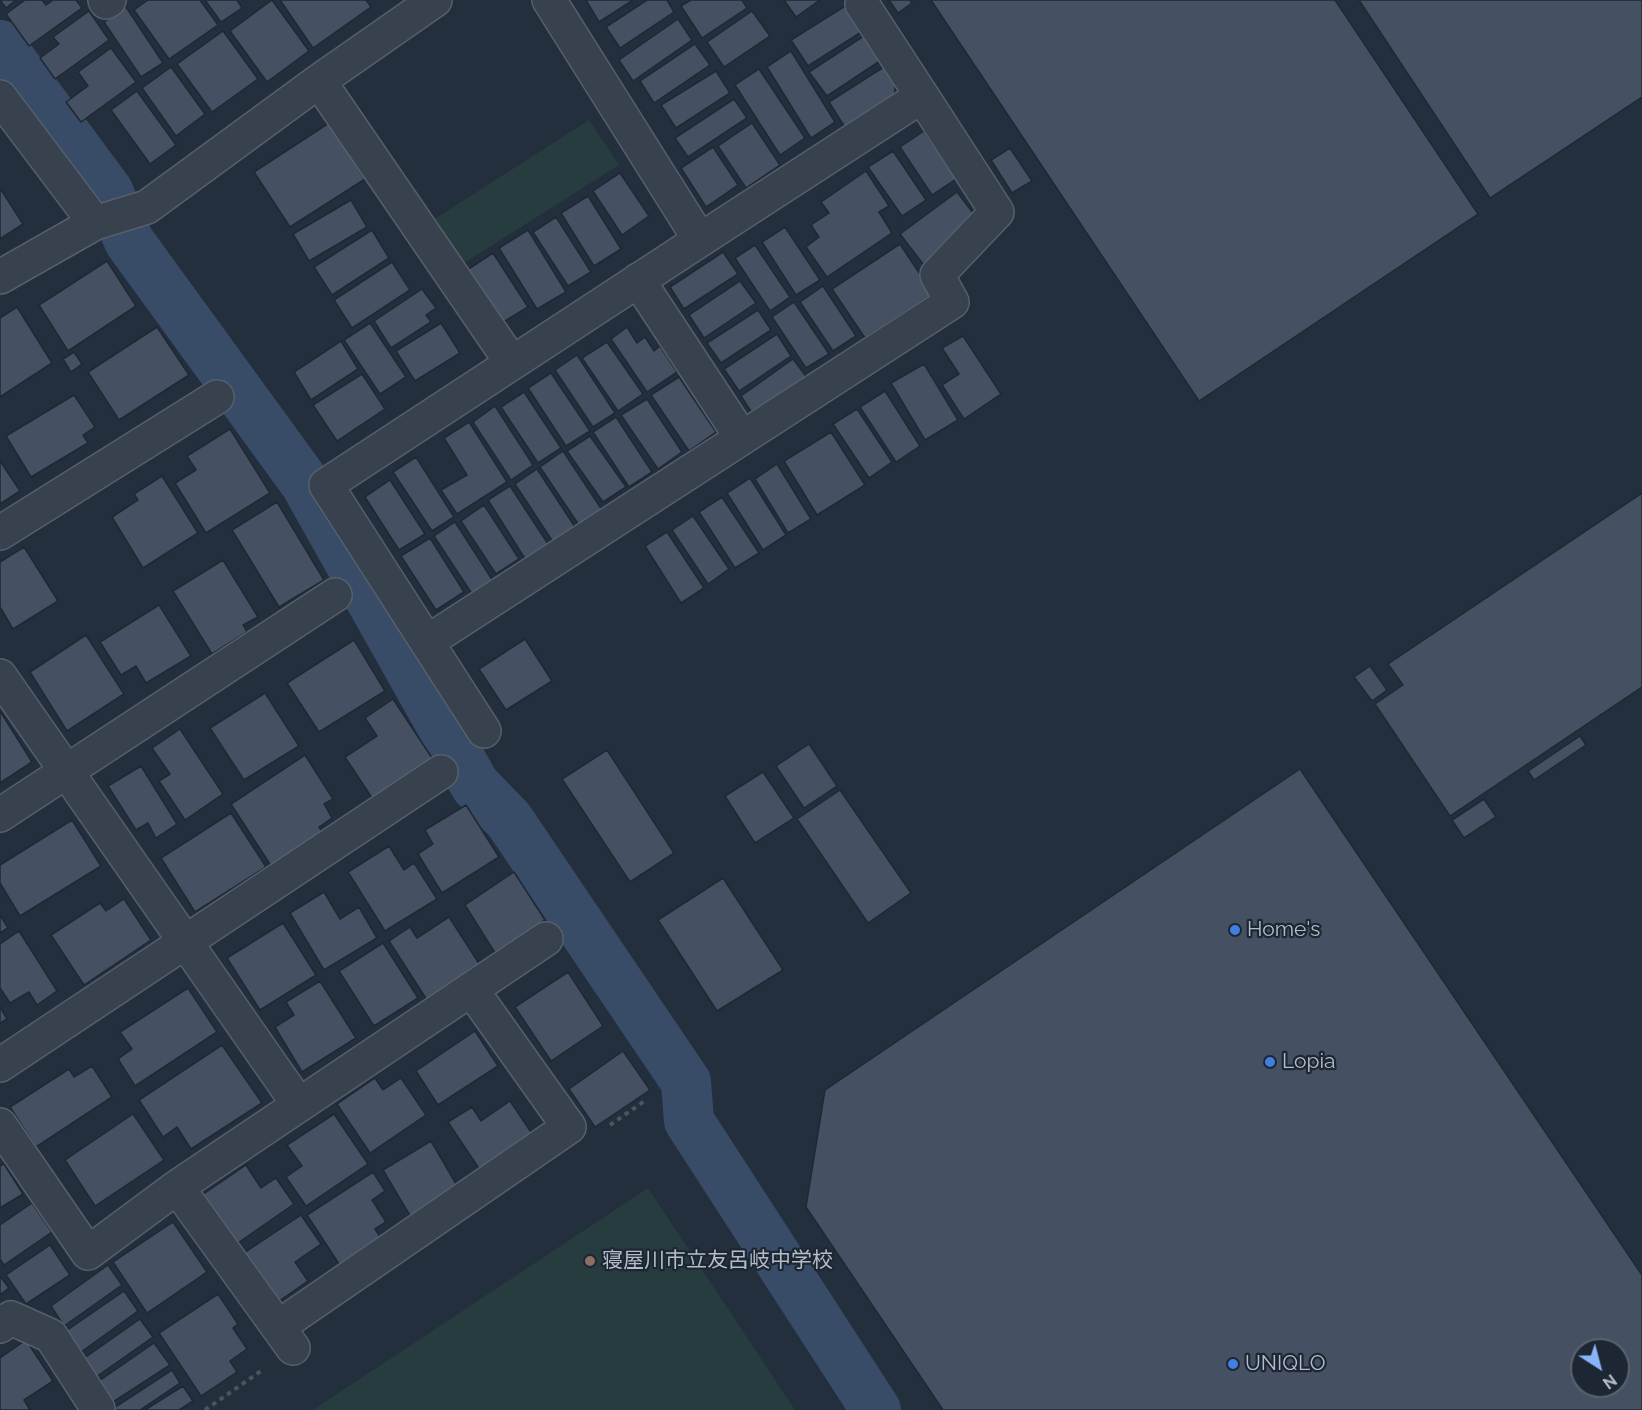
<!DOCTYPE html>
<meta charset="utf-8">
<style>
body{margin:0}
#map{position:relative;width:1642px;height:1410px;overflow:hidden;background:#242f3e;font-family:Raleway,sans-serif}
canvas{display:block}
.north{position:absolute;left:1570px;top:1338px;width:60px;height:60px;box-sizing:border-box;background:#1d2633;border:2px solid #59626f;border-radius:50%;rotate:144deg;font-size:16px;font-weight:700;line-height:24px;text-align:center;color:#b4bcc9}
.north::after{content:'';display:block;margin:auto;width:21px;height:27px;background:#8ab4f8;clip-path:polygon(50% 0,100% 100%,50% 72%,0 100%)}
</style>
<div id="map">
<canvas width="1642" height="1410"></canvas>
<div class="north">N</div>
</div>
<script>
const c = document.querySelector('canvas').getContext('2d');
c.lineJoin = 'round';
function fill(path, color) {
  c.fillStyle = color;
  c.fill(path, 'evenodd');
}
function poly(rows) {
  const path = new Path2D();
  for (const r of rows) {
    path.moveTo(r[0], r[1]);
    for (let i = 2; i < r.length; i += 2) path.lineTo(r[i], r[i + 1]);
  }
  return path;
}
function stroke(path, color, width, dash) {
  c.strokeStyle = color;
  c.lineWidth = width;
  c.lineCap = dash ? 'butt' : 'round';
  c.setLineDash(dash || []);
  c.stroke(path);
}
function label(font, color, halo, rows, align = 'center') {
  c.font = font + ' Raleway,"Noto Sans JP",sans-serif';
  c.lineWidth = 4.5;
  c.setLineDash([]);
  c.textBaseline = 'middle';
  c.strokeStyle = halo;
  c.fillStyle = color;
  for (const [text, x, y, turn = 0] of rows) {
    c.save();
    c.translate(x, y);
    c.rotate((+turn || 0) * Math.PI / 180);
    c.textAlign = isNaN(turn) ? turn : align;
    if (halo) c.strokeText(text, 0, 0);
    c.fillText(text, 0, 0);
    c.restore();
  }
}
const green = poly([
 [589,120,619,165,461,265,433,220],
 [648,1188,795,1410,313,1410]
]);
const canal = poly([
 [0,45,108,191,129,241,305,483,475,785,509,820,686,1082,689,1121,876,1410]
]);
const building = poly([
 [0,0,16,0,6,8,0,0],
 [25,0,42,0,46,5,53,0,76,0,82,8,29,46,6,14,25,0],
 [148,0,200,0,218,25,169,59,134,10,148,0],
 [205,0,237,0,242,8,221,22,205,0],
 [272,0,309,51,267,82,230,31,272,0],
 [280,0,366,0,371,7,313,48,280,0],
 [586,0,633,0,599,22,586,0],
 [647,0,667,0,674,12,620,48,606,27,647,0],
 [691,0,742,0,747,8,702,38,681,6,691,0],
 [784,0,820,0,796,17,784,0],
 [889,0,910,0,912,3,898,13,889,0],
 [931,0,1335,0,1478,214,1199,401,931,0],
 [1359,0,1642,0,1642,97,1490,198,1359,0],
 [850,3,866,29,808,66,791,40,850,3],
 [126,7,163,63,141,77,104,22,126,7],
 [89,11,109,40,55,79,40,58,59,44,53,37,89,11],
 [752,11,770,36,724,67,707,42,752,11],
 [678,19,692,40,633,81,619,60,678,19],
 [223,31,258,79,212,112,177,64,223,31],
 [870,32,886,57,827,96,809,72,870,32],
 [695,44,710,65,654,103,640,81,695,44],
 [111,48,136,82,81,122,66,102,88,86,78,72,111,48],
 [791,51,835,122,811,138,767,67,791,51],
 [887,65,896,80,894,98,846,129,829,102,887,65],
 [171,67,205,114,176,136,142,88,171,67],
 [759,69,805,138,780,155,735,85,759,69],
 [716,71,730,93,676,128,661,105,716,71],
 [137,91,176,145,150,164,111,110,137,91],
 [734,99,747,118,688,157,675,138,734,99],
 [329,123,365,179,290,227,254,172,329,123],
 [752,123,780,165,746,188,718,146,752,123],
 [924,131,956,179,932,195,900,147,924,131],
 [713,147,738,185,706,207,681,168,713,147],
 [1010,148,1032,181,1012,193,991,160,1010,148],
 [893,151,926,200,902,216,868,167,893,151],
 [866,171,889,206,879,212,892,233,827,277,806,247,819,237,811,225,829,213,821,202,866,171],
 [620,173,649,216,622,235,593,191,620,173],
 [0,188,23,224,0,239,0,188],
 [957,192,980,222,923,264,900,234,957,192],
 [588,196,621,249,594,266,561,213,588,196],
 [351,200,367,227,309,261,293,234,351,200],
 [556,217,591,272,568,286,533,232,556,217],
 [785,227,820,280,796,295,762,242,785,227],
 [372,230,389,258,332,295,314,267,372,230],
 [528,230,566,292,537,309,499,248,528,230],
 [900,244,933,294,865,338,832,289,900,244],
 [755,245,790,297,770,311,735,258,755,245],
 [723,252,738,274,684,309,670,287,723,252],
 [493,253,528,307,500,324,467,270,493,253],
 [107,261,136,306,68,351,39,305,107,261],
 [392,262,410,290,352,328,334,300,392,262],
 [740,281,756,303,704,338,689,315,740,281],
 [823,286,856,336,833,351,800,302,823,286],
 [422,289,436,308,426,315,431,322,391,348,374,321,422,289],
 [794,302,829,354,806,368,772,317,794,302],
 [17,307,52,363,0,397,0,318,17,307],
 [758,310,771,330,721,363,707,343,758,310],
 [370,323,406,377,380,394,344,340,370,323],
 [441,323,460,353,415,381,396,351,441,323],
 [157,327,189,375,119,420,88,372,157,327],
 [627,327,637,343,645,337,654,351,660,346,677,372,647,392,611,339,627,327],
 [777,334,791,356,739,391,724,369,777,334],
 [963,336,1001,394,964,419,942,385,959,374,942,348,963,336],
 [341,341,358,369,311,400,294,372,341,341],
 [607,342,643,394,618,411,582,358,607,342],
 [74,352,82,364,71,372,63,359,74,352],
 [577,355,615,413,593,427,555,370,577,355],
 [793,359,808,379,754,416,741,396,793,359],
 [924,364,958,420,925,440,891,383,924,364],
 [551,373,590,431,566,446,528,388,551,373],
 [362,374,385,409,337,441,313,405,362,374],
 [679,377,716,432,689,451,651,395,679,377],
 [885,391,920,446,896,462,860,407,885,391],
 [524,392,561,448,538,463,501,407,524,392],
 [74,395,95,427,83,435,88,443,31,477,6,436,74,395],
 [647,399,682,452,658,469,621,415,647,399],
 [495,406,533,465,511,480,473,422,495,406],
 [857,409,892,462,869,478,833,424,857,409],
 [616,417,652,472,629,487,593,432,616,417],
 [469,422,507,482,457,514,441,490,467,475,444,438,469,422],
 [230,429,270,493,206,533,175,483,196,470,187,456,230,429],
 [831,432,865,485,817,515,784,461,831,432],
 [590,436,626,487,603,502,567,451,590,436],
 [563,451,606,516,583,531,540,467,563,451],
 [416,457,454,517,432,531,393,472,416,457],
 [0,461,20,491,0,504,0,461],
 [777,464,811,519,788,533,755,479,777,464],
 [537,469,575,527,553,542,515,484,537,469],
 [162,476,198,533,143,568,112,517,138,500,134,494,162,476],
 [750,478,786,535,763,550,727,493,750,478],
 [390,480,425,534,399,550,365,497,390,480],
 [510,486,552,550,529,565,488,500,510,486],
 [1642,493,1642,687,1450,816,1375,704,1403,685,1388,664,1642,493],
 [722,497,759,553,735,568,699,512,722,497],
 [277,502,324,580,279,607,232,530,277,502],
 [484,505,519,559,496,574,461,521,484,505],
 [693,516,729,569,708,584,672,530,693,516],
 [455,522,497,587,476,600,434,536,455,522],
 [667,532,704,588,681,603,645,546,667,532],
 [430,538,464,592,436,610,401,556,430,538],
 [24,547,58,601,13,629,0,607,0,562,24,547],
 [223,560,258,617,243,625,247,632,212,654,173,591,223,560],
 [159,605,191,656,146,683,136,666,121,675,100,642,159,605],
 [86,635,124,694,67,731,30,672,86,635],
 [525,639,552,681,506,710,479,669,525,639],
 [354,640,385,691,319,732,287,683,354,640],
 [1370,666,1387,690,1372,701,1354,677,1370,666],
 [265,693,299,746,244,780,210,728,265,693],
 [393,699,434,761,374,801,345,757,377,736,365,718,393,699],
 [0,711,32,762,0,783,0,711],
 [180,729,223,794,185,820,159,781,170,774,152,748,180,729],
 [1580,736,1586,745,1534,780,1528,771,1580,736],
 [809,744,837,786,804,808,776,766,809,744],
 [607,750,674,853,630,882,562,779,607,750],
 [305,755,333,799,324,804,332,818,319,827,327,839,275,872,231,804,305,755],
 [141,766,177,824,156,838,148,823,136,830,108,786,141,766],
 [1300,769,1642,1275,1642,1410,943,1410,806,1207,825,1090,1300,769],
 [1582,1350,1618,1350,1618,1386,1582,1386,1582,1350],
 [763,772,794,818,755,843,725,796,763,772],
 [840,790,911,893,868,923,797,819,840,790],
 [1484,799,1496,817,1464,838,1452,820,1484,799],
 [466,805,499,857,442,893,418,854,433,844,425,830,466,805],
 [231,813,266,867,195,912,161,858,231,813],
 [72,820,101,866,20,916,0,883,0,865,72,820],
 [389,846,404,870,414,863,437,899,385,931,348,872,389,846],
 [514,872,545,920,495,953,465,905,514,872],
 [723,878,783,970,717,1011,658,920,723,878],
 [324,892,340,919,359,907,377,938,324,970,290,913,324,892],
 [124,899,151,940,84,985,51,935,100,903,106,911,124,899],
 [0,915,8,928,0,933,0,915],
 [449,917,480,965,427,1000,389,941,410,927,417,938,449,917],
 [283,923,316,975,260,1010,227,958,283,923],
 [19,931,57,991,37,1005,29,992,10,1003,0,988,0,944,19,931],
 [383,943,418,998,374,1026,339,971,383,943],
 [568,972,603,1026,551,1061,515,1007,568,972],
 [320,981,356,1038,302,1072,275,1027,294,1015,286,1002,320,981],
 [188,988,217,1032,135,1086,118,1059,132,1049,120,1032,188,988],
 [0,1007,7,1019,0,1023,0,1007],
 [475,1031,498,1066,438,1105,416,1071,475,1031],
 [222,1045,262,1103,191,1149,177,1127,163,1137,139,1100,222,1045],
 [623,1051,650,1090,595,1127,569,1089,623,1051],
 [92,1066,112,1097,36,1147,10,1107,69,1069,74,1077,92,1066],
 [375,1078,383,1090,401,1078,426,1115,370,1153,337,1104,375,1078],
 [510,1101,537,1141,484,1176,448,1122,472,1107,481,1121,510,1101],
 [133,1114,164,1160,95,1206,65,1160,133,1114],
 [334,1114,368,1164,306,1206,286,1177,302,1166,287,1145,334,1114],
 [431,1141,459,1189,412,1219,383,1170,431,1141],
 [4,1164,23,1194,0,1208,0,1166,4,1164],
 [246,1165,261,1188,276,1178,294,1204,235,1245,202,1195,246,1165],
 [373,1172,385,1191,372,1200,386,1222,375,1229,382,1240,341,1267,307,1215,373,1172],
 [32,1203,52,1232,4,1265,0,1259,0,1225,32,1203],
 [301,1215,321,1244,295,1262,308,1281,272,1306,238,1257,301,1215],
 [173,1222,207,1272,147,1313,113,1262,173,1222],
 [50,1245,70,1275,26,1304,6,1275,50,1245],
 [108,1265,122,1285,64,1326,51,1306,108,1265],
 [0,1276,9,1288,0,1295,0,1276],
 [124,1291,138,1311,81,1352,66,1331,124,1291],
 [218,1294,238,1324,233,1328,247,1349,230,1361,237,1372,201,1396,159,1333,218,1294],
 [140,1319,153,1337,96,1377,83,1359,140,1319],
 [26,1340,53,1381,24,1400,30,1410,0,1410,0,1358,26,1340],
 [154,1343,170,1365,113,1402,99,1381,154,1343],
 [172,1370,180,1383,140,1410,111,1410,172,1370],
 [183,1386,193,1401,179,1410,145,1410,183,1386]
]);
const path = poly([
 [610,1125,646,1100],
 [205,1410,261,1371]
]);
const minor = poly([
 [105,0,106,2,109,0],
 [862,4,922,96],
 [319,81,512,363],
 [0,97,95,223],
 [0,277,95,223,147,207,319,81,435,0],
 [638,280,742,438],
 [0,533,217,397],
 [427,642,952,302,937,275,997,212,922,96,700,240],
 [0,676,299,1105],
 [484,731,326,485,700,240,549,0],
 [0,815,335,595],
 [0,1065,441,772],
 [0,1125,88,1253,177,1187,546,939],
 [177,1187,293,1348],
 [0,1326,11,1318,51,1336,98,1409],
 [278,1327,569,1127,471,989]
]);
const markers = [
 [1235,930,6,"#3f7fe0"],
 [1270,1062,6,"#3f7fe0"],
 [590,1261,6,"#8d6e63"],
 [1233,1364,6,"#3f7fe0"]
];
const poiNames = [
 ["Home's",1247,930],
 ["Lopia",1282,1062],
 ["寝屋川市立友呂岐中学校",602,1261],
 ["UNIQLO",1245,1364]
];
fill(green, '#263c3f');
stroke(canal, '#394c67', 50);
fill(building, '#455162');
stroke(building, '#1f2835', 1.5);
stroke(minor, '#565f6c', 36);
stroke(path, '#44595c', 4, [4.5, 4.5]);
stroke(minor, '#38414e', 33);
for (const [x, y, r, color] of markers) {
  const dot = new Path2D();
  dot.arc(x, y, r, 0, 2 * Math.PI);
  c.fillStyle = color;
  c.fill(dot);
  stroke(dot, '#1d2633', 2);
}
label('21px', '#b4bcc9', '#1d2633', poiNames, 'left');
</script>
